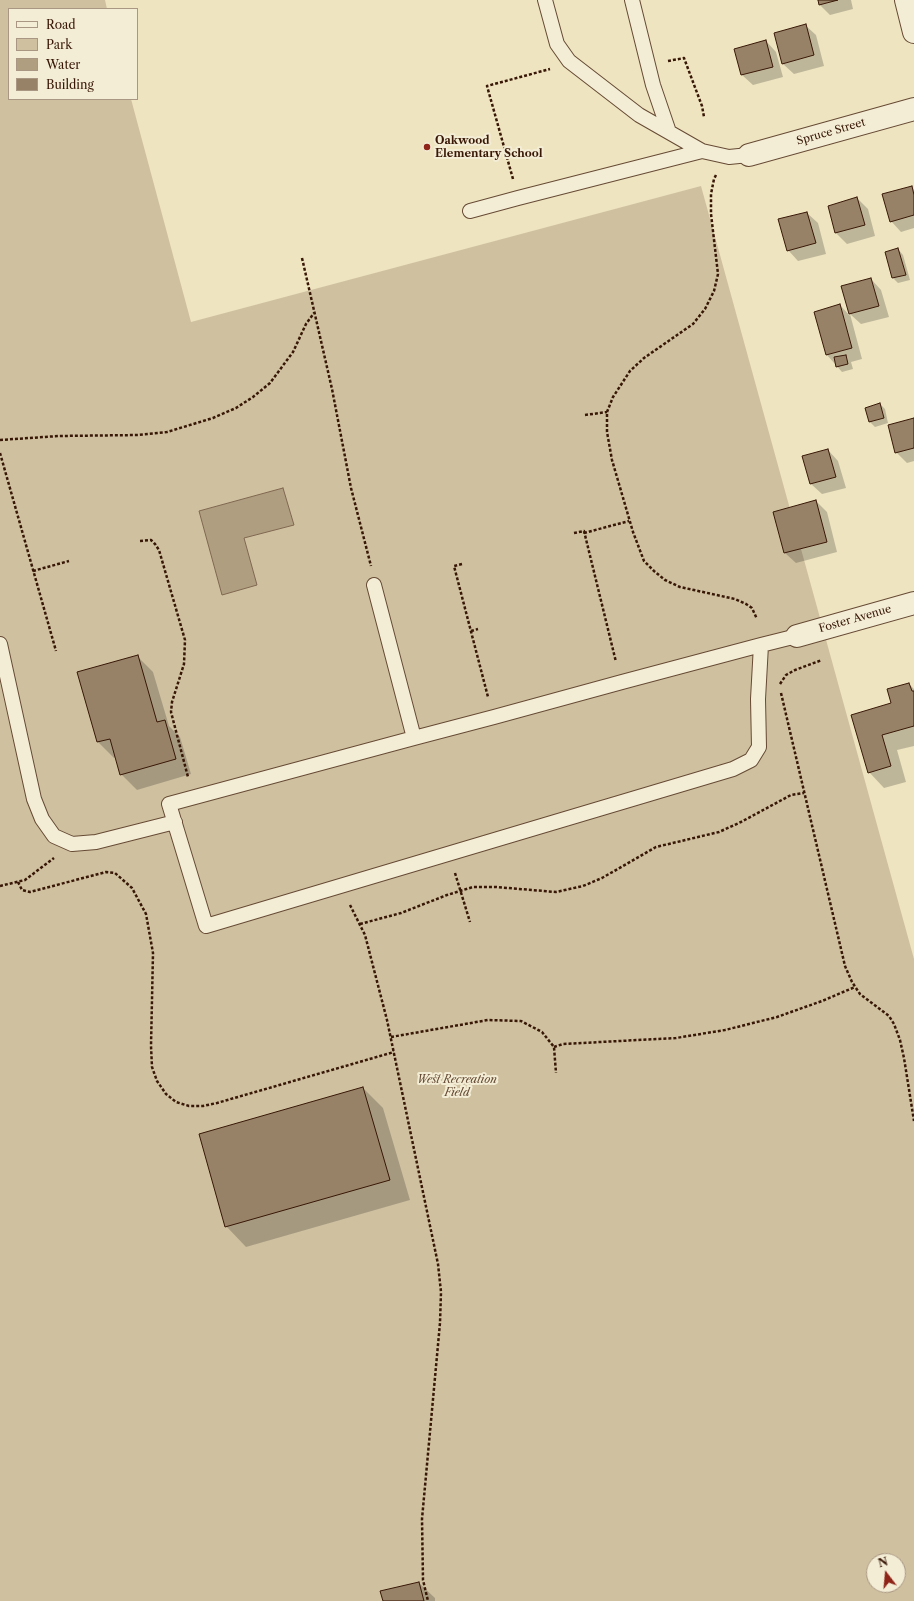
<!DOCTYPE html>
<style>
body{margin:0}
#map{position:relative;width:914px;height:1601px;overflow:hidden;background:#eee4c0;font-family:"Libre Caslon Text",serif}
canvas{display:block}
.legend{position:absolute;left:8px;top:8px;width:130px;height:92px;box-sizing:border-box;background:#f4edd6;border:1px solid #a99783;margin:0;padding:5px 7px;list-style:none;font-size:12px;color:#381706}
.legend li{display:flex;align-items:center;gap:8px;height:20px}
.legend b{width:20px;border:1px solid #a99783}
.north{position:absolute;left:866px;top:1553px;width:40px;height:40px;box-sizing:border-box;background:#f4edd6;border:1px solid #a99783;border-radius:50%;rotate:344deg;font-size:11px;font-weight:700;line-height:16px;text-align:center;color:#381706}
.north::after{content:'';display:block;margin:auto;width:14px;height:18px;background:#8f2418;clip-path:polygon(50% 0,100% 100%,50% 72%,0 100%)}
</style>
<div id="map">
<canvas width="914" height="1601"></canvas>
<ul class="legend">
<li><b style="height:5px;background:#f4edd6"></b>Road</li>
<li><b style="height:11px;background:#cfc1a0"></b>Park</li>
<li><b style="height:11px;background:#b09e81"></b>Water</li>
<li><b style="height:11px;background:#978267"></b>Building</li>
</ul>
<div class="north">N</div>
</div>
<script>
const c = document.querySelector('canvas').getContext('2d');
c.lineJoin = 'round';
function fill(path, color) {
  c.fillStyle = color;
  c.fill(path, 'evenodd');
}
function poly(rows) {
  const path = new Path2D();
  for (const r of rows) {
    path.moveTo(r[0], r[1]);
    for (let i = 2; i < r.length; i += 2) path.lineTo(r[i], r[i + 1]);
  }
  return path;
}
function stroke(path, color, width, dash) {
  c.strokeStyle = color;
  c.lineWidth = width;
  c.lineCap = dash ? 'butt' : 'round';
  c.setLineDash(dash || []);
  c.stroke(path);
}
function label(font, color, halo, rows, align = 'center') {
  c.font = font + ' "Libre Caslon Text",serif';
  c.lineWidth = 4;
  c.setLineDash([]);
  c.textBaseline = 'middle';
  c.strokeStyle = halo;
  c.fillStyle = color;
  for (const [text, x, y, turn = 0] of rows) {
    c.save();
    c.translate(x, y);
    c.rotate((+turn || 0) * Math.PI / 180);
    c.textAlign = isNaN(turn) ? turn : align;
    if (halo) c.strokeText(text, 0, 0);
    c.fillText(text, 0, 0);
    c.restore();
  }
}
const green = poly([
 [0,0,105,0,107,9,9,9,9,99,131,99,191,322,701,186,914,959,914,1601,0,1601],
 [874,1561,898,1561,898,1585,874,1585]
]);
const water = poly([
 [283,488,294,525,244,538,257,585,222,595,199,511,283,488]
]);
const shadow = poly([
 [819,0,851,0,853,9,830,15,820,5],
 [805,25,816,35,824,66,794,74,783,64,775,33],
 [766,41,776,52,783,77,753,85,742,75,735,49],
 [911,187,914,190,914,228,901,232,891,221],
 [857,198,868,209,875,236,847,244,836,233,829,206],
 [807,213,818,223,826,254,798,261,788,250],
 [898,249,903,255,910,280,898,283,893,278],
 [871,279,881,290,889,317,861,324,850,314,862,359,851,362,853,369,842,372,827,355,815,312,840,305,850,316,843,287],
 [880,404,885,409,888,423,875,427,869,421],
 [914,419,914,461,907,463,896,452],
 [828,450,838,461,846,488,822,494,811,484],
 [816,501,827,512,837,552,796,563,785,553],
 [137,656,153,672,169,726,180,737,191,774,137,790,121,774,116,757,114,758,98,742,78,673],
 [909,684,914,689,914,746,897,750,906,782,884,788,869,772,892,704],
 [363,1088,383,1108,410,1200,246,1247,226,1226],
 [419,1583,435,1598,435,1601,384,1601]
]);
const building = poly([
 [818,0,838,0,819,5,818,0],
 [806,24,814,55,782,64,774,33,806,24],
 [766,40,773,67,741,75,734,49,766,40],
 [912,186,914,195,914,215,890,222,882,194,912,186],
 [857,197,865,225,835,233,828,206,857,197],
 [807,212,816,243,787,251,778,219,807,212],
 [898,248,906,275,892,278,885,252,898,248],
 [871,278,879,306,849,314,841,286,871,278],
 [840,304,852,348,826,355,814,312,840,304],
 [846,355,848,364,836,367,834,357,846,355],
 [880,403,884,418,869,422,865,408,880,403],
 [914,418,914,448,895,453,888,425,914,418],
 [828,449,836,477,810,484,802,456,828,449],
 [816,500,827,542,784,553,773,512,816,500],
 [138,655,157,722,165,720,176,759,120,775,110,739,97,742,77,672,138,655],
 [909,683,912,691,914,691,914,726,882,735,891,766,868,773,851,715,891,703,887,689,909,683],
 [363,1087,390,1180,225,1227,199,1134,363,1087],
 [419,1582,424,1601,383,1601,380,1591,419,1582]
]);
const path = poly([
 [668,61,684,58,702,106,704,117],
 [716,175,714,179,711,194,711,214,718,274,714,291,705,309,693,324,644,358,630,371,613,397,607,412,607,432,612,460,633,532,644,561,654,571,665,580,680,587,735,599,746,604,752,608,757,619],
 [513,179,487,86,550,69],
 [302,258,332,389,351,488,371,566],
 [585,415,607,412],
 [0,440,59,436,138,435,167,432,213,418,236,408,253,397,270,383,293,352,306,324,314,313],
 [0,453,56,651],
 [574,533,584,531,616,662],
 [584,533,629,521],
 [140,541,151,540,155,544,159,550,185,640,184,664,172,702,171,712,188,777],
 [462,564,454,566,488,697],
 [33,571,69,561],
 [471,631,478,629],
 [780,684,786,675,795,670,822,660],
 [781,693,845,966,852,982,860,994,889,1016,894,1024,900,1040,904,1058,914,1121],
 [455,873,470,922],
 [18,882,22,890,30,892,106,872,115,873,132,888,146,914,153,953,151,1046,152,1067,157,1081,166,1094,176,1102,189,1106,203,1106,217,1103,394,1052],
 [0,886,25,880,54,858],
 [350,905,365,935,387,1020,438,1264,441,1292,440,1323,422,1519,423,1580,428,1601],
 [360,924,401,913,447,895,473,887,496,887,556,892,583,886,602,878,656,847,719,832,741,822,791,795,804,793],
 [391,1037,488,1020,521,1021,542,1032,554,1047,556,1073],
 [554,1047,563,1044,676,1038,725,1030,777,1017,822,1001,855,987]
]);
const service = poly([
 [545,0,557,44,569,61,639,115,702,151,729,157,749,155],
 [632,0,653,85,669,132],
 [470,211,518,198,702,151],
 [374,585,414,738],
 [0,644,34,799,42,819,54,836,72,844,96,842,175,822],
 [761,645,758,699,759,747,751,760,733,769,206,926,169,804,414,738,494,717,622,682,761,645,797,636]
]);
const minor = poly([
 [906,0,914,32],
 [749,155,914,109]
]);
const tertiary = poly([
 [797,636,914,603]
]);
const markers = [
 [427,147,4,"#8f2418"]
];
const streetNames = [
 ["Spruce Street",831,132,-16],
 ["Foster Avenue",855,619,-16]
];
const poiNames = [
 ["Oakwood",435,141],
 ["Elementary School",435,154]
];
const parkNames = [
 ["West Recreation",457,1080],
 ["Field",457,1093]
];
fill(green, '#cfc1a0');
fill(water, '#b09e81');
stroke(water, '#806850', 1);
fill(shadow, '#0003');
fill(building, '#978267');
stroke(building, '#381706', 1);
stroke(service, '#664a34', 16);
stroke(minor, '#664a34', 24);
stroke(tertiary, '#664a34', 24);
stroke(path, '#381706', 2.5, [3, 2]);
stroke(service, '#f4edd6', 14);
stroke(minor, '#f4edd6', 22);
stroke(tertiary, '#f4edd6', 22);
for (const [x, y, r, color] of markers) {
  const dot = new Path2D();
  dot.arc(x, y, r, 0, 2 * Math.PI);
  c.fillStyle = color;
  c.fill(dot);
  stroke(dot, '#f4edd6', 1.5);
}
label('11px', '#381706', '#f4edd6', streetNames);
label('bold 11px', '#381706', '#f4edd6', poiNames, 'left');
label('italic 11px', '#654a34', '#f4edd6', parkNames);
</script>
